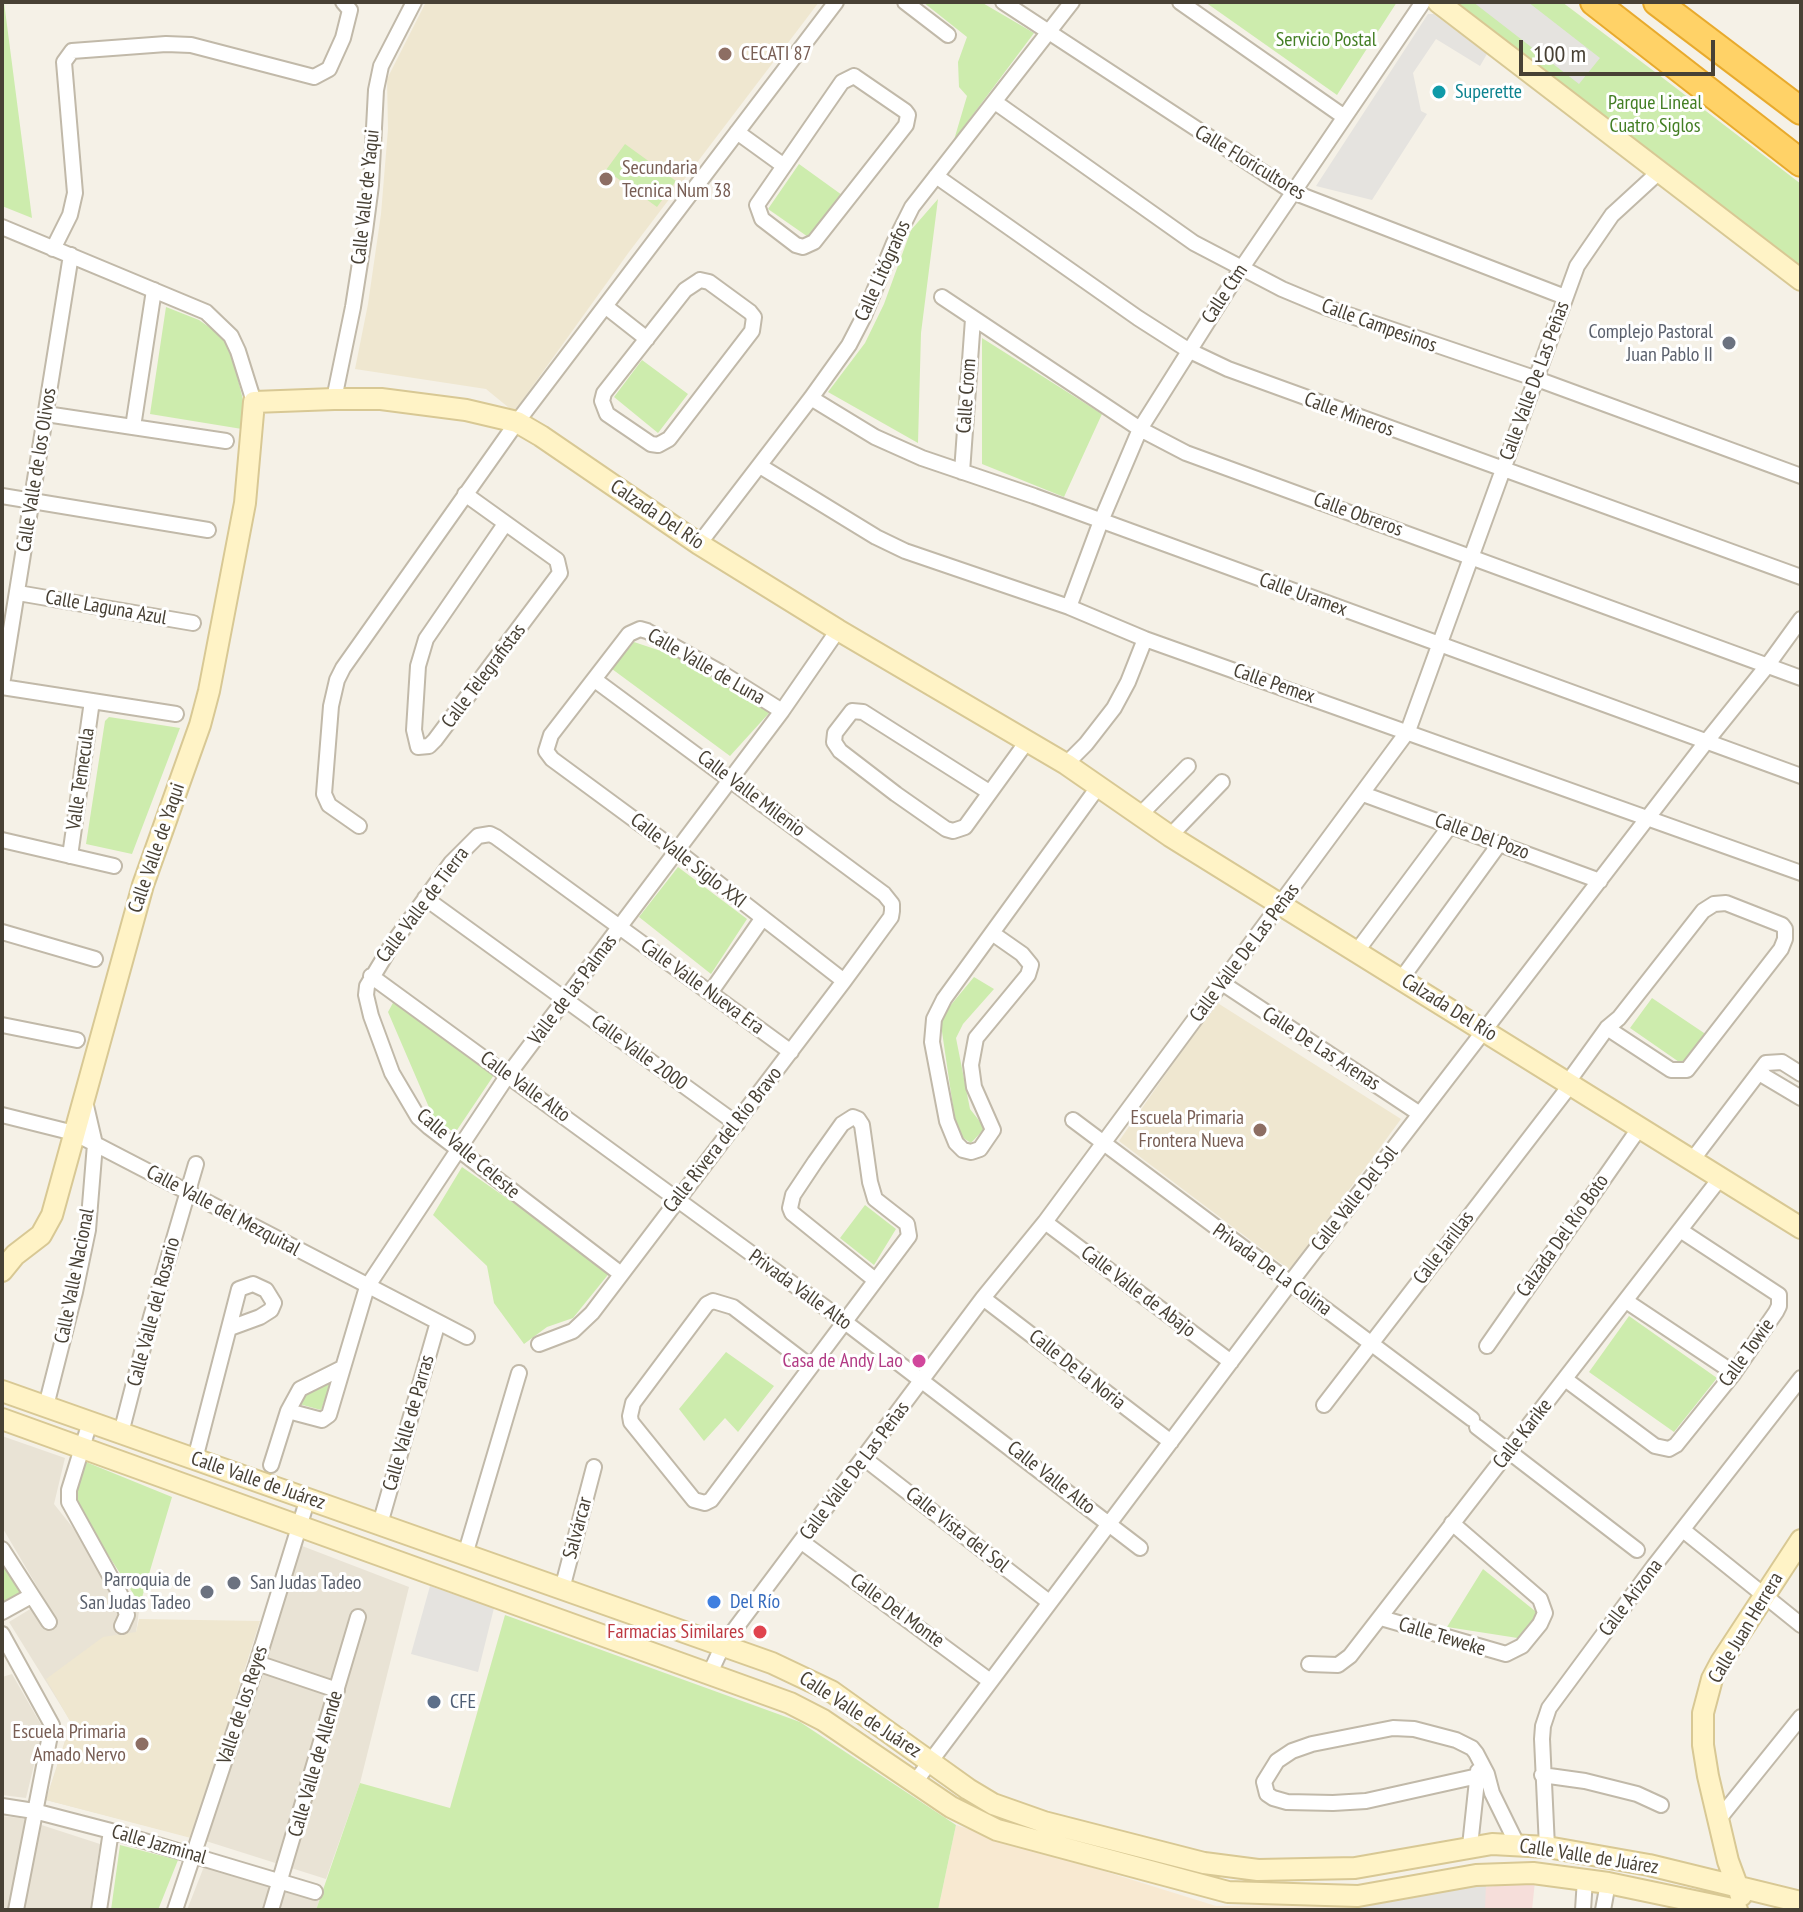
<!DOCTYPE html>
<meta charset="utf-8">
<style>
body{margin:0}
#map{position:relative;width:1803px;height:1912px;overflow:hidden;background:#f5f1e7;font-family:"PT Sans Narrow",sans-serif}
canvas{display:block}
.frame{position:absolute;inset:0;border:4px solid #484135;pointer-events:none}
.scale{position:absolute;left:1519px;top:40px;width:196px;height:36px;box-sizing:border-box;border:4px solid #484135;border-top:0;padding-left:10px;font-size:24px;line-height:28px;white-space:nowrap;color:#484135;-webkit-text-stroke:6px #fff;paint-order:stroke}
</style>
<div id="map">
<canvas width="1803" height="1912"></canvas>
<div class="frame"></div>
<div class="scale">100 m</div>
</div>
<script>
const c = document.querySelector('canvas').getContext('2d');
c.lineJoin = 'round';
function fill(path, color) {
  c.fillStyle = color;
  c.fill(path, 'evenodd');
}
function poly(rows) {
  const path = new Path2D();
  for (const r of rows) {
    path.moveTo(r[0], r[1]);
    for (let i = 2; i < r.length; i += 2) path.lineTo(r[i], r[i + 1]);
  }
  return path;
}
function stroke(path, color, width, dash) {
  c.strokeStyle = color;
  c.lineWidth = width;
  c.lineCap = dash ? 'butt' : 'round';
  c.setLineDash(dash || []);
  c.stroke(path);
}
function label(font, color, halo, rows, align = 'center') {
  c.font = font + ' "PT Sans Narrow",sans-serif';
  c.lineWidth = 6;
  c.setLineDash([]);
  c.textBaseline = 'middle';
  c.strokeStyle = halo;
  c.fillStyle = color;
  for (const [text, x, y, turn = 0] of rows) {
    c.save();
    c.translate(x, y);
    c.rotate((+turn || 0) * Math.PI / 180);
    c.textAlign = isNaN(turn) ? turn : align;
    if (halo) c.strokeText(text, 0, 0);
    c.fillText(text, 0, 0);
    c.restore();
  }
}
const residential = poly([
 [2,1436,65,1458,54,1504,139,1611,129,1684,249,1700,297,1544,409,1587,360,1783,326,1879,209,1842,46,1800,71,1722,9,1622,45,1600,2,1527],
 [12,1674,43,1728,26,1798,2,1795,2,1677],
 [2,1816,20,1818,100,1844,90,1910,2,1910],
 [205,1864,319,1901,316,1910,187,1910]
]);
const commercial = poly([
 [956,1825,1216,1906,1360,1903,1360,1910,938,1910]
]);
const education = poly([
 [426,2,819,2,629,252,514,412,486,389,355,369,368,304,381,214,388,129,387,79],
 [1216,1002,1401,1119,1290,1270,1119,1141],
 [139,1619,260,1621,191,1838,46,1800,71,1723,46,1679,103,1637,136,1632]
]);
const medical = poly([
 [1535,1881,1532,1910,1360,1910,1360,1903]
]);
const green = poly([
 [2,2,4,2,32,218,2,206],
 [923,2,981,2,1034,33,954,140,967,96,959,87,958,62,967,37],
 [1205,2,1397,2,1337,95],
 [1452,2,1562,2,1659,75,1801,184,1801,268],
 [625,144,676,181,657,207,606,170],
 [799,164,842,195,811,239,768,209],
 [938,199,921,333,918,443,828,392,865,343,884,304,911,230],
 [166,307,199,320,222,336,233,359,245,408,242,429,150,414],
 [982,338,1102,414,1064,497,982,464],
 [642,360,688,394,658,433,614,397],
 [634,642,676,656,770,712,730,756,612,669],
 [109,717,180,728,132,854,86,844,105,721],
 [678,867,747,919,711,974,639,917],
 [974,977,994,989,963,1024,956,1038,970,1109,985,1128,971,1143,957,1134,940,1018],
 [1652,998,1707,1035,1682,1064,1630,1028],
 [394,1001,496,1072,455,1133,434,1119,388,1012],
 [462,1167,611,1271,573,1318,547,1327,524,1344,494,1303,487,1266,433,1215],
 [865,1205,896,1229,874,1265,840,1238],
 [1629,1316,1717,1378,1674,1432,1589,1372],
 [726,1352,774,1386,738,1432,725,1418,704,1441,679,1409],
 [332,1380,321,1410,299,1404,301,1398],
 [81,1460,172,1497,140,1604,71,1498],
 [2,1557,25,1594,2,1607],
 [1483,1569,1540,1615,1524,1639,1447,1627],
 [505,1615,800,1722,956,1825,938,1910,316,1910,360,1783,450,1808],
 [120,1845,178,1860,158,1910,111,1910]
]);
const parking = poly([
 [1473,2,1528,2,1600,58,1579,84],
 [1428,14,1434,14,1487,54,1480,66,1436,39,1413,73,1421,111,1427,114,1372,200,1316,186],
 [430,1586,494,1608,478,1672,411,1654],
 [1486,1883,1485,1910,1360,1910,1360,1903]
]);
const street = poly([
 [905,2,948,35],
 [1003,2,1293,192,1565,297],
 [1180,2,1343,116],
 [854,76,905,111,908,115,906,125,814,242,803,247,796,245,762,219,757,205,842,82,854,76],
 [995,102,1194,243,1282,289,1325,307,1537,379,1801,476],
 [737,132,784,166],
 [936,176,1138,318,1188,350,1228,369,1801,577],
 [2,227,206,312,231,336,238,351,254,402],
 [53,249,70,215,75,193,64,62,72,51,166,44,191,45,314,77,329,69,343,38,350,10,343,2],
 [700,280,709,282,750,312,754,317,752,331,669,439,658,445,651,444,607,414,602,401,604,393,685,290,700,280],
 [942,297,1140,429,1186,453,1801,678],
 [605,306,647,339],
 [811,398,875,437,922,458,1034,496,1801,776],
 [334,399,353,307,365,231,371,185,376,90,381,66,414,2],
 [46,414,226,441],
 [133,427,154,290],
 [760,466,876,537,905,551,1069,607,1145,639,1801,873],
 [962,472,973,319],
 [465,494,557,560,560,573,435,740,429,746,418,747,414,730,418,666,426,639,505,524],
 [2,496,208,530],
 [699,544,811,398,849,345,863,318,894,243,912,207,1072,2],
 [18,593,193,623],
 [1069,607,1101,521,1140,429,1241,269,1423,2],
 [2,685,71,255],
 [2,687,176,714],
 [782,711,720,672,647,631,640,629,629,634,551,735,546,751,552,759,677,851,844,981],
 [1066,764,1086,744,1114,708,1128,682,1145,639],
 [989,792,863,712,852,711,835,733,834,742,840,751,896,794,946,829,953,831,965,827,1028,740],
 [1363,794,1600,881],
 [1139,816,1188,766],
 [359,826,329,805,324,794,331,706,337,680,343,668,517,422,836,2],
 [1170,836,1222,782],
 [2,840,114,866],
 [70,856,92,701],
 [425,898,737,1124],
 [2,932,95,959],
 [992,933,1022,954,1031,965,1028,975,976,1038,971,1065,974,1087,993,1130,980,1149,971,1152,963,1150,956,1143,947,1121,932,1042,934,1019,944,999,1098,787],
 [1357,951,1450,826],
 [371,976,845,1322,1140,1548],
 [1402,978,1500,843],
 [1222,983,1420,1114],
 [710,993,762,919],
 [2,1025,77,1040],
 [1759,1073,1801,1098],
 [2,1115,74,1133,467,1337],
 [1073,1120,1472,1419],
 [1693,1159,1766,1063,1782,1062,1801,1074],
 [1045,1222,1231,1362],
 [621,1274,429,1127,418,1117,392,1073,371,1016,366,995,367,986,393,943,451,863,478,836,490,834,496,837,791,1052],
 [983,1298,1171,1442],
 [1626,1301,1734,1373],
 [539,1344,573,1331,592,1313,844,981,891,917,892,911,892,904,884,894,595,680],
 [1487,1346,1640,1127],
 [810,1366,733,1307,713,1301,707,1304,633,1403,630,1416,631,1422,694,1500,705,1503,711,1500,909,1236,907,1224,875,1199,870,1182,862,1125,858,1119,853,1117,842,1124,815,1162,793,1195,790,1208,792,1213,875,1280],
 [342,1368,300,1389,288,1411,322,1420,329,1415,367,1287,508,1075,782,711,838,630],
 [1565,1379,1655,1446,1669,1449,1676,1445,1734,1373,1776,1312,1779,1306,1779,1295,1680,1230],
 [1324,1405,1565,1092,1568,1082,1607,1028,1619,1018,1703,911,1714,904,1726,903,1782,925,1785,929,1785,939,1781,949,1687,1070,1671,1070,1607,1028],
 [46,1406,75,1292,88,1230,95,1144,84,1097],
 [90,1422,69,1490,69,1502,120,1594,127,1615,122,1626],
 [1477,1427,1637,1550],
 [121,1433,151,1317,196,1164],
 [195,1459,239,1289,253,1284,266,1290,274,1303,271,1310,260,1317,230,1328],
 [865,1459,1049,1602],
 [271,1465,288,1411],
 [380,1524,438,1322],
 [1683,1530,1801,1625],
 [802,1542,990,1681],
 [2,1549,49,1622],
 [465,1555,519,1373],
 [562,1589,594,1467],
 [2,1612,31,1596],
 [1381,1618,1506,1654,1522,1646,1540,1624,1545,1613,1540,1599,1452,1523],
 [2,1634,52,1725,16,1910],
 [257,1663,337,1690],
 [1309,1664,1338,1665,1350,1656,1721,1177],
 [710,1673,723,1645,983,1298,1045,1222,1408,731,1577,266,1612,215,1660,171],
 [1487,1774,1366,1801,1333,1803,1287,1802,1273,1798,1267,1794,1264,1782,1277,1761,1292,1751,1312,1744,1393,1728,1414,1729,1456,1740,1472,1748,1476,1753,1487,1774,1492,1793,1517,1844],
 [1542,1775,1585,1781,1637,1794,1661,1805],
 [915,1782,1290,1283,1706,742,1767,666,1801,619],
 [2,1806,34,1811,111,1831,315,1892],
 [1718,1820,1801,1717],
 [1470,1846,1478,1771],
 [1547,1847,1542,1739,1543,1726,1549,1708,1654,1566,1801,1378],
 [99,1910,111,1831],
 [175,1910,257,1663,308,1498],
 [271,1910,358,1617],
 [1583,1910,1585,1879],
 [1603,1910,1608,1883]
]);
const secondary = poly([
 [1438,2,1801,280],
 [2,1271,15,1255,41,1235,52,1215,143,885,200,725,209,691,245,503,254,402,334,399,381,399,466,410,517,422,541,436,699,544,838,630,1066,764,1170,836,1801,1228],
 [2,1391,772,1663,831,1691,968,1789,993,1804,1044,1822,1204,1863,1258,1870,1355,1868,1492,1844,1547,1847,1649,1865,1801,1902],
 [2,1419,790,1703,823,1720,951,1807,997,1830,1228,1892,1358,1896,1476,1875,1533,1873,1608,1883,1737,1910],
 [1741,1896,1728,1861,1708,1776,1703,1745,1703,1713,1712,1679,1721,1662,1801,1540]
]);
const highway = poly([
 [1594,2,1801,163],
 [1657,2,1801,111]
]);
const markers = [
 [725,54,8,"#8d6e63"],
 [1439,92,8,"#0f9aa8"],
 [606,179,8,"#8d6e63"],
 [1729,343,8,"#6b7280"],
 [1260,1130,8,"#8d6e63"],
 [919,1361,8,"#d1479c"],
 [234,1583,8,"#6b7280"],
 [207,1592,8,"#6b7280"],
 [714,1602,8,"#3f7fe0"],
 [760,1632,8,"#e0444e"],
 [434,1702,8,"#5c6f8a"],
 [142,1744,8,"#8d6e63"]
];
const parkNames = [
 ["Servicio Postal",1326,40],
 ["Parque Lineal",1655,103],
 ["Cuatro Siglos",1655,126]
];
const educationNames = [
 ["CECATI 87",741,54],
 ["Secundaria",622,168],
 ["Tecnica Num 38",622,191],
 ["Escuela Primaria",1244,1118,"right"],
 ["Frontera Nueva",1244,1141,"right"],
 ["Escuela Primaria",126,1732,"right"],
 ["Amado Nervo",126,1755,"right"]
];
const cultureNames = [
 ["Superette",1455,92]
];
const streetNames = [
 ["Calle Floricultores",1250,163,31],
 ["Calle Valle de Yaqui",366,197,-84],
 ["Calle Litógrafos",883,271,-66],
 ["Calle Ctm",1225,294,-57],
 ["Calle Campesinos",1379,326,20],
 ["Calle Valle De Las Peñas",1535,381,-70],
 ["Calle Crom",967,396,-86],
 ["Calle Mineros",1349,415,20],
 ["Calle Valle de los Olivos",37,470,-81],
 ["Calzada Del Río",657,515,34],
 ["Calle Obreros",1358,515,20],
 ["Calle Uramex",1303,595,20],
 ["Calle Laguna Azul",106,608,10],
 ["Calle Valle de Luna",706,667,30],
 ["Calle Telegrafistas",484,676,-53],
 ["Calle Pemex",1274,684,19],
 ["Valle Temecula",81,779,-82],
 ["Calle Valle Milenio",751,794,37],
 ["Calle Del Pozo",1482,837,20],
 ["Calle Valle de Yaqui",157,848,-71],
 ["Calle Valle Siglo XXI",688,861,38],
 ["Calle Valle de Tierra",423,905,-53],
 ["Calle Valle De Las Peñas",1245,953,-53],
 ["Calle Valle Nueva Era",702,987,36],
 ["Valle de las Palmas",573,990,-53],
 ["Calzada Del Río",1449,1008,32],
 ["Calle De Las Arenas",1321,1049,33],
 ["Calle Valle 2000",639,1053,36],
 ["Calle Valle Alto",525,1087,36],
 ["Calle Rivera del Río Bravo",723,1140,-52],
 ["Calle Valle Celeste",468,1154,40],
 ["Calle Valle Del Sol",1355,1199,-52],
 ["Calle Valle del Mezquital",223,1211,28],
 ["Calzada Del Río Boto",1563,1236,-55],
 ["Calle Jarillas",1444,1248,-53],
 ["Privada De La Colina",1272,1270,36],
 ["Calle Valle Nacional",75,1276,-79],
 ["Privada Valle Alto",800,1290,36],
 ["Calle Valle de Abajo",1138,1292,37],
 ["Calle Valle del Rosario",154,1312,-75],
 ["Calle Towie",1747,1353,-54],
 ["Calle De la Noria",1077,1370,38],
 ["Calle Valle de Parras",409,1423,-74],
 ["Calle Karike",1523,1434,-52],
 ["Calle Valle De Las Peñas",855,1471,-53],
 ["Calle Valle Alto",1051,1478,38],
 ["Calle Valle de Juárez",258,1481,19],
 ["Salvárcar",578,1528,-75],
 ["Calle Vista del Sol",957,1530,38],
 ["Calle Arizona",1631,1598,-53],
 ["Calle Del Monte",897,1611,36],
 ["Calle Juan Herrera",1746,1628,-59],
 ["Calle Teweke",1442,1637,17],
 ["Valle de los Reyes",243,1705,-72],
 ["Calle Valle de Juárez",860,1715,33],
 ["Calle Valle de Allende",316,1764,-74],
 ["Calle Jazminal",159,1845,16],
 ["Calle Valle de Juárez",1589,1857,9]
];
const worshipNames = [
 ["Complejo Pastoral",1713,332],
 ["Juan Pablo II",1713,355],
 ["Parroquia de",191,1580],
 ["San Judas Tadeo",191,1603],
 ["San Judas Tadeo",250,1583,"left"]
];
const hotelNames = [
 ["Casa de Andy Lao",903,1361]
];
const shopNames = [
 ["Del Río",730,1602]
];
const healthNames = [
 ["Farmacias Similares",744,1632]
];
const serviceNames = [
 ["CFE",450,1702]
];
fill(residential, '#e9e3d5');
fill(commercial, '#f8e9d1');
fill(education, '#efe7d0');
fill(medical, '#f6deda');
fill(green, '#cdecad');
fill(parking, '#e5e3df');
stroke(street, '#c1b9a9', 18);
stroke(secondary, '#d8c894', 24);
stroke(highway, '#e8aa2d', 30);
stroke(street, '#fff', 14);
stroke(secondary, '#fff3c6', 20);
stroke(highway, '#ffd267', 26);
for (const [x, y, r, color] of markers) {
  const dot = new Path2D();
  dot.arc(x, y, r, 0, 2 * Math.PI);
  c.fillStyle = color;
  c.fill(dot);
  stroke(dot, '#fff', 3);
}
label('20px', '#437e24', '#fff', parkNames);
label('20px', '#785e54', '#fff', educationNames, 'left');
label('20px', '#0d838f', '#fff', cultureNames, 'left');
label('20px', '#484135', '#fff', streetNames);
label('20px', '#5b616d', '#fff', worshipNames, 'right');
label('20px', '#b23c85', '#fff', hotelNames, 'right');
label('20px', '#366cbe', '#fff', shopNames, 'left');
label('20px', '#be3a42', '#fff', healthNames, 'right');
label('20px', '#4e5e75', '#fff', serviceNames, 'left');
</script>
